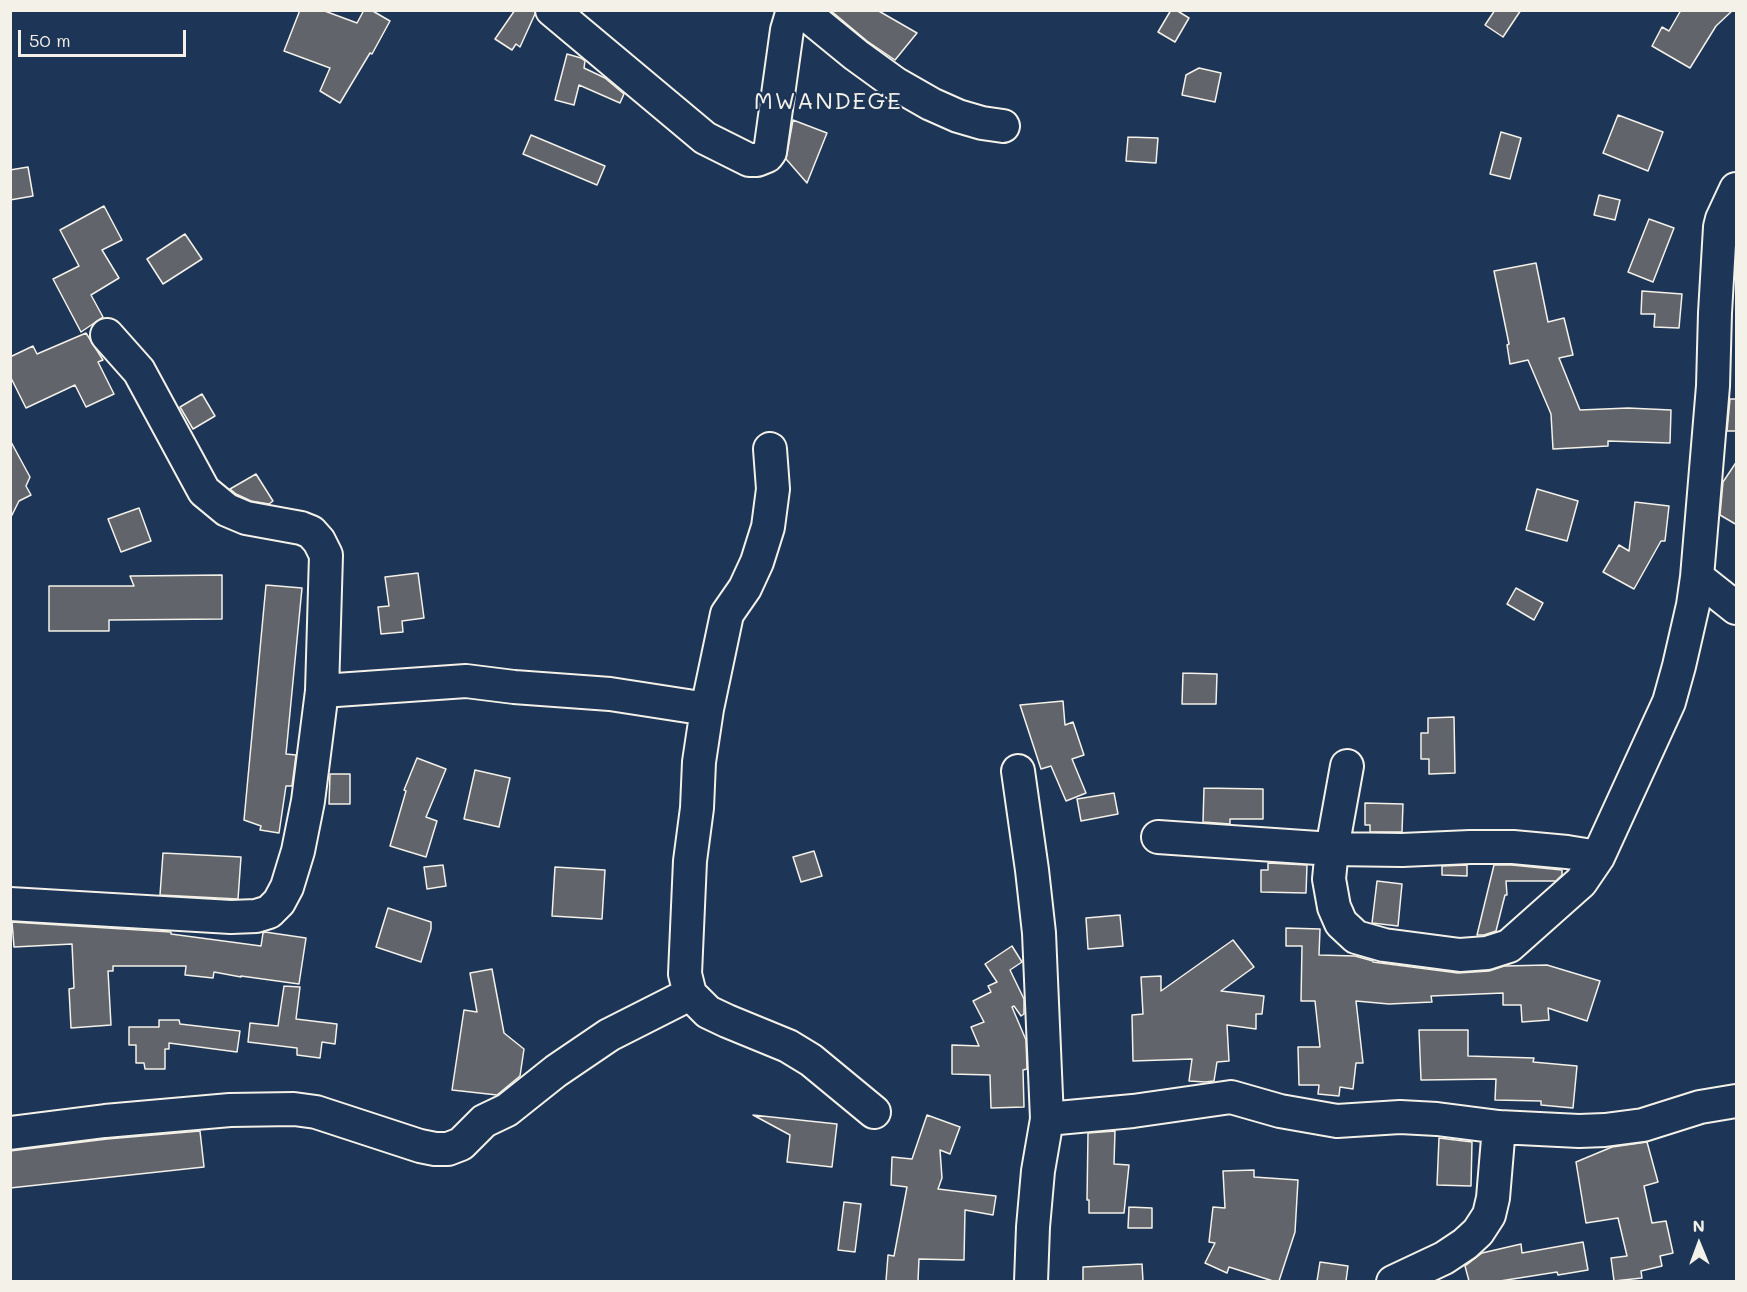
<!DOCTYPE html>
<style>
body{margin:0}
#map{position:relative;width:1747px;height:1292px;overflow:hidden;background:#1d3557;font-family:Mali,sans-serif}
canvas{display:block}
.frame{position:absolute;inset:0;border:12px solid #f4f1e8;pointer-events:none}
.north{position:absolute;left:1669px;top:1214px;width:60px;height:60px;-webkit-text-stroke:4px #1d3557;paint-order:stroke;rotate:359deg;font-size:16px;font-weight:700;line-height:24px;text-align:center;color:#f4f1e8}
.north::after{content:'';display:block;margin:auto;width:21px;height:27px;background:#f4f1e8;clip-path:polygon(50% 0,100% 100%,50% 72%,0 100%)}
.scale{position:absolute;left:18px;top:30px;width:168px;height:27px;box-sizing:border-box;border:3px solid #f4f1e8;border-top:0;padding-left:8px;font-size:18px;line-height:21px;white-space:nowrap;color:#f4f1e8;-webkit-text-stroke:4px #1d3557;paint-order:stroke}
</style>
<div id="map">
<canvas width="1747" height="1292"></canvas>
<div class="frame"></div>
<div class="north">N</div>
<div class="scale">50 m</div>
</div>
<script>
const c = document.querySelector('canvas').getContext('2d');
c.lineJoin = 'round';
function fill(path, color) {
  c.fillStyle = color;
  c.fill(path, 'evenodd');
}
function poly(rows) {
  const path = new Path2D();
  for (const r of rows) {
    path.moveTo(r[0], r[1]);
    for (let i = 2; i < r.length; i += 2) path.lineTo(r[i], r[i + 1]);
  }
  return path;
}
function stroke(path, color, width, dash) {
  c.strokeStyle = color;
  c.lineWidth = width;
  c.lineCap = dash ? 'butt' : 'round';
  c.setLineDash(dash || []);
  c.stroke(path);
}
function label(font, color, halo, rows, align = 'center') {
  c.font = font + ' Mali,sans-serif';
  c.lineWidth = 4.5;
  c.setLineDash([]);
  c.textBaseline = 'middle';
  c.strokeStyle = halo;
  c.fillStyle = color;
  for (const [text, x, y, turn = 0] of rows) {
    c.save();
    c.translate(x, y);
    c.rotate((+turn || 0) * Math.PI / 180);
    c.textAlign = isNaN(turn) ? turn : align;
    if (halo) c.strokeText(text, 0, 0);
    c.fillText(text, 0, 0);
    c.restore();
  }
}
const building = poly([
 [300,10,322,10,357,23,364,10,371,10,390,21,372,54,370,53,340,103,320,91,330,68,284,51,300,10],
 [515,10,535,10,535,14,520,47,516,44,512,50,495,39,515,10],
 [830,10,877,10,917,33,895,60,867,41,830,10],
 [1171,10,1176,10,1189,18,1175,42,1158,32,1171,10],
 [1495,10,1521,10,1503,37,1485,25,1495,10],
 [1681,10,1733,10,1716,26,1690,68,1652,46,1662,27,1669,31,1681,10],
 [567,54,581,58,585,61,584,68,605,78,624,94,620,103,579,85,574,105,555,100,567,54],
 [1199,68,1221,73,1215,102,1182,95,1186,75,1199,68],
 [1618,115,1663,132,1648,171,1603,153,1618,115],
 [793,120,827,133,807,183,786,159,793,120],
 [1501,132,1521,138,1510,179,1490,174,1501,132],
 [531,135,605,166,597,185,523,154,531,135],
 [1128,137,1158,138,1156,163,1126,161,1128,137],
 [28,167,33,196,10,200,10,170,28,167],
 [1599,195,1620,200,1615,220,1594,215,1599,195],
 [104,206,122,240,102,250,119,278,91,295,103,317,81,332,53,279,79,266,60,230,104,206],
 [1649,219,1674,228,1653,282,1628,272,1649,219],
 [185,234,202,259,163,284,147,259,185,234],
 [1536,263,1548,322,1564,318,1573,355,1559,358,1580,410,1628,408,1671,410,1670,443,1608,441,1608,446,1553,449,1551,414,1528,360,1510,364,1507,345,1509,344,1494,271,1536,263],
 [1642,291,1682,294,1679,328,1654,327,1655,314,1641,314,1642,291],
 [86,333,103,360,98,362,114,394,86,407,75,385,26,408,10,376,10,357,33,346,37,354,86,333],
 [202,394,215,416,193,429,180,407,202,394],
 [1730,399,1737,399,1737,431,1727,431,1730,399],
 [10,440,30,477,26,486,31,495,19,501,10,519,10,440],
 [1737,461,1737,525,1720,515,1723,482,1737,461],
 [256,474,273,501,269,504,251,501,236,494,230,489,256,474],
 [1537,489,1578,501,1567,541,1526,530,1537,489],
 [1635,502,1669,506,1665,541,1661,541,1634,589,1603,572,1619,545,1629,551,1635,502],
 [139,508,151,541,121,552,108,519,139,508],
 [418,573,424,618,402,621,403,632,381,634,378,607,389,606,385,577,418,573],
 [222,575,222,619,109,620,109,631,49,631,49,586,134,586,130,576,222,575],
 [266,585,302,588,286,754,296,755,292,786,286,786,279,833,260,830,261,826,244,820,266,585],
 [1516,588,1543,603,1534,620,1507,604,1516,588],
 [1183,673,1217,674,1216,704,1182,704,1183,673],
 [1063,701,1065,725,1073,722,1084,755,1072,759,1086,793,1066,801,1051,766,1041,769,1020,705,1063,701],
 [1454,717,1455,773,1429,774,1429,759,1421,759,1421,733,1428,733,1428,718,1454,717],
 [417,758,446,769,426,817,437,821,426,857,390,846,406,791,404,790,417,758],
 [475,770,510,778,499,827,464,819,475,770],
 [330,774,350,774,350,804,329,804,330,774],
 [1204,788,1263,789,1263,819,1230,819,1230,824,1203,822,1204,788],
 [1114,793,1118,814,1081,821,1077,799,1114,793],
 [1365,803,1403,804,1402,832,1370,832,1370,825,1365,825,1365,803],
 [814,851,822,876,801,882,793,857,814,851],
 [163,853,241,857,238,899,160,895,163,853],
 [1268,863,1307,865,1306,893,1261,892,1261,870,1268,870,1268,863],
 [443,865,446,886,427,889,424,867,443,865],
 [1467,865,1467,876,1442,875,1442,866,1467,865],
 [1494,865,1512,865,1562,870,1562,875,1556,881,1506,881,1507,895,1505,895,1496,931,1484,935,1477,935,1494,865],
 [555,867,605,870,602,919,552,916,555,867],
 [1377,881,1402,884,1398,926,1372,923,1377,881],
 [388,908,431,922,431,929,421,962,376,947,388,908],
 [1120,915,1123,946,1088,949,1086,918,1120,915],
 [12,922,171,932,171,934,261,946,263,933,265,932,306,938,299,984,241,976,241,977,214,972,213,978,185,975,186,966,113,966,113,971,108,971,111,1025,71,1028,69,989,74,988,72,944,14,947,12,922],
 [1286,928,1320,929,1319,955,1355,956,1373,961,1373,962,1458,973,1489,971,1504,966,1547,965,1600,981,1587,1021,1548,1008,1549,1020,1522,1022,1521,1005,1503,1005,1503,993,1431,996,1432,1002,1389,1004,1356,1001,1363,1063,1356,1063,1353,1089,1340,1087,1339,1096,1318,1094,1319,1085,1299,1085,1298,1047,1320,1047,1315,1001,1301,1001,1302,946,1286,946,1286,928],
 [1233,940,1254,967,1221,991,1264,996,1262,1014,1256,1014,1256,1029,1227,1025,1229,1061,1217,1062,1214,1081,1205,1082,1189,1081,1192,1059,1133,1061,1132,1015,1143,1014,1141,977,1161,976,1161,991,1233,940],
 [1012,946,1022,962,1010,970,1024,999,1024,1014,1021,1016,1014,1006,1012,1007,1026,1040,1027,1069,1023,1070,1024,1107,991,1108,990,1075,952,1074,952,1045,979,1046,971,1027,984,1022,973,1001,991,992,988,986,997,982,985,964,1012,946],
 [492,969,504,1033,524,1049,520,1076,497,1095,452,1090,464,1010,477,1012,470,973,492,969],
 [284,986,300,987,296,1019,337,1024,335,1044,322,1042,320,1058,297,1055,297,1048,248,1042,250,1023,278,1026,284,986],
 [159,1020,179,1020,180,1024,240,1031,237,1052,169,1043,169,1049,165,1049,165,1069,145,1069,144,1063,136,1063,136,1045,129,1045,129,1027,159,1027,159,1020],
 [1419,1030,1468,1030,1468,1056,1534,1058,1533,1062,1577,1066,1573,1108,1541,1105,1541,1101,1495,1100,1496,1079,1421,1080,1419,1030],
 [753,1115,837,1124,832,1167,787,1162,790,1135,753,1115],
 [927,1115,960,1127,950,1154,940,1150,942,1178,938,1189,996,1196,993,1215,965,1210,964,1260,919,1259,918,1281,886,1281,888,1255,894,1256,907,1187,891,1185,892,1157,912,1159,927,1115],
 [200,1131,204,1167,10,1188,10,1151,107,1139,200,1131],
 [1115,1131,1114,1164,1129,1165,1124,1213,1089,1213,1089,1200,1087,1200,1088,1133,1115,1131],
 [1439,1138,1472,1142,1471,1186,1437,1185,1439,1138],
 [1647,1142,1658,1182,1644,1186,1652,1223,1666,1221,1673,1253,1660,1256,1662,1266,1641,1271,1642,1278,1614,1281,1611,1258,1627,1256,1618,1218,1586,1223,1576,1162,1612,1147,1647,1142],
 [1254,1170,1254,1177,1298,1180,1295,1232,1279,1281,1273,1281,1229,1267,1227,1273,1205,1263,1215,1243,1209,1242,1213,1207,1225,1208,1223,1171,1254,1170],
 [844,1202,861,1204,855,1252,838,1250,844,1202],
 [1129,1207,1152,1208,1152,1228,1128,1228,1129,1207],
 [1583,1242,1588,1270,1558,1275,1557,1272,1500,1281,1469,1281,1465,1266,1482,1253,1521,1244,1522,1253,1583,1242],
 [1320,1262,1348,1266,1346,1281,1317,1281,1320,1262],
 [1142,1264,1143,1281,1083,1281,1083,1267,1142,1264]
]);
const minor = poly([
 [552,10,705,138,749,160,757,160,767,156,770,152,787,30,793,10],
 [801,10,856,55,896,84,931,104,958,116,982,123,1003,126],
 [770,449,773,489,768,527,757,562,745,588,727,614,707,709,699,762,697,808,690,861,685,974,690,994,708,1012,727,1021,788,1046,811,1060,874,1112],
 [1697,577,1736,608],
 [322,691,466,681,514,687,610,694,707,709],
 [1347,766,1332,849,1329,879,1334,907,1341,923,1356,937,1384,945,1460,955,1487,953,1509,946,1581,882,1598,857,1669,702,1679,666,1693,605,1697,577,1713,386,1715,313,1720,227,1722,219,1736,189],
 [1018,771,1032,870,1039,933,1047,1119,1038,1171,1033,1227,1031,1282],
 [1158,837,1332,849,1402,850,1470,847,1513,847,1567,852,1598,857],
 [10,904,231,917,256,916,269,912,279,902,287,887,298,851,308,801,322,691,326,555,319,541,311,532,301,528,246,518,227,510,204,491,139,371,107,335],
 [1047,1119,1133,1111,1231,1097,1280,1111,1337,1121,1400,1117,1437,1119,1499,1127,1579,1131,1605,1130,1643,1125,1700,1107,1736,1101],
 [10,1133,105,1121,230,1110,294,1109,316,1112,420,1146,435,1149,448,1149,461,1144,484,1121,507,1110,556,1071,609,1035,690,994],
 [1393,1282,1444,1258,1465,1244,1478,1232,1489,1215,1493,1198,1499,1127]
]);
const quarterNames = [
 ["MWANDEGE",828,102]
];
fill(building, '#62646c');
stroke(building, '#f4f1e8', 1.5);
stroke(minor, '#f4f1e8', 36);
stroke(minor, '#1d3557', 32);
c.letterSpacing = '1.5px';
label('24px', '#f4f1e8', '#1d3557', quarterNames);
c.letterSpacing = '0px';
</script>
